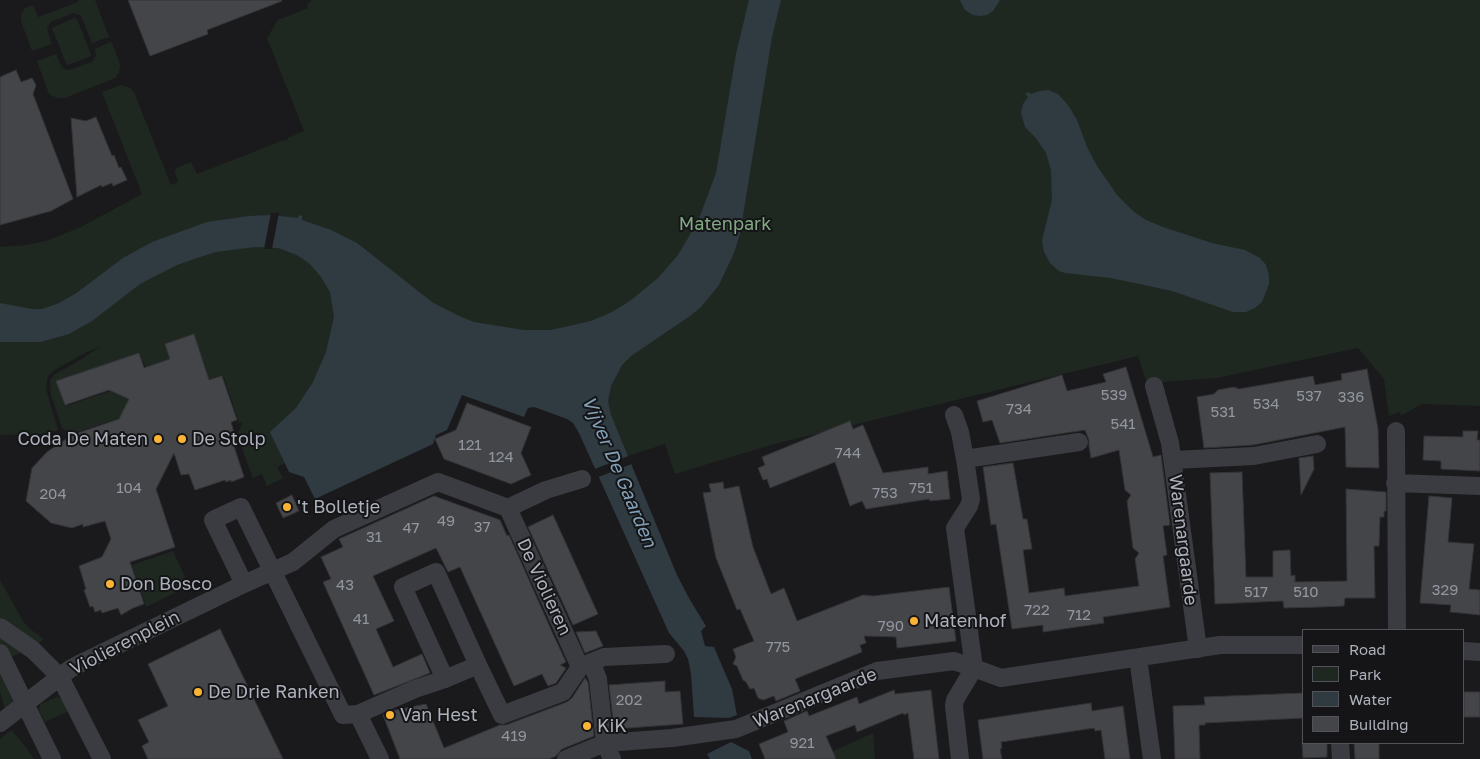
<!DOCTYPE html>
<style>
body{margin:0}
#map{position:relative;width:1480px;height:759px;overflow:hidden;background:#1a1a1c;font-family:"Golos Text",sans-serif}
canvas{display:block}
.legend{position:absolute;left:1302px;top:629px;width:162px;height:115px;box-sizing:border-box;background:#151517;border:1px solid #515359;margin:0;padding:6px 9px;list-style:none;font-size:15px;color:#acb1bc}
.legend li{display:flex;align-items:center;gap:10px;height:25px}
.legend b{width:25px;border:1px solid #515359}
</style>
<div id="map">
<canvas width="1480" height="759"></canvas>
<ul class="legend">
<li><b style="height:6px;background:#3b3c42"></b>Road</li>
<li><b style="height:14px;background:#1f2820"></b>Park</li>
<li><b style="height:14px;background:#2f3a41"></b>Water</li>
<li><b style="height:14px;background:#444549"></b>Building</li>
</ul>
</div>
<script>
const c = document.querySelector('canvas').getContext('2d');
c.lineJoin = 'round';
function fill(path, color) {
  c.fillStyle = color;
  c.fill(path, 'evenodd');
}
function poly(rows) {
  const path = new Path2D();
  for (const r of rows) {
    path.moveTo(r[0], r[1]);
    for (let i = 2; i < r.length; i += 2) path.lineTo(r[i], r[i + 1]);
  }
  return path;
}
function stroke(path, color, width, dash) {
  c.strokeStyle = color;
  c.lineWidth = width;
  c.lineCap = dash ? 'butt' : 'round';
  c.setLineDash(dash || []);
  c.stroke(path);
}
function label(font, color, halo, rows, align = 'center') {
  c.font = font + ' "Golos Text",sans-serif';
  c.lineWidth = 4;
  c.setLineDash([]);
  c.textBaseline = 'middle';
  c.strokeStyle = halo;
  c.fillStyle = color;
  for (const [text, x, y, turn = 0] of rows) {
    c.save();
    c.translate(x, y);
    c.rotate((+turn || 0) * Math.PI / 180);
    c.textAlign = isNaN(turn) ? turn : align;
    if (halo) c.strokeText(text, 0, 0);
    c.fillText(text, 0, 0);
    c.restore();
  }
}
const green = poly([
 [79,0,95,0,109,37,92,43,81,16,74,13,50,22,47,29,52,44,32,51,21,21,21,15,25,8,33,5,38,17,78,2],
 [312,0,1480,0,1480,406,1422,404,1401,416,1400,412,1389,416,1384,379,1358,348,1217,378,1147,383,1138,356,774,444,675,474,665,444,628,456,613,421,479,370,277,467,283,478,267,486,262,474,253,478,237,435,243,422,239,423,224,377,205,382,202,373,207,371,194,336,171,360,146,369,140,354,58,382,66,406,137,382,147,409,71,434,62,428,51,395,50,380,55,374,77,362,101,346,87,352,56,369,48,376,46,389,58,430,44,434,0,435,0,247,27,245,49,240,81,227,142,194,102,92,121,85,130,88,134,92,171,185,178,182,175,172,176,168,191,162,197,174,284,140,284,141,287,140,288,138,304,131,267,38,278,20,308,8,307,4],
 [74,18,77,19,91,55,89,57,68,65,66,63,52,28],
 [110,42,112,43,120,64,119,73,115,78,65,98,57,98,49,94,37,61,56,54,62,68,69,70,92,62,96,56,95,49],
 [173,551,189,586,146,607,132,565],
 [0,580,23,621,30,629,44,639,37,645,0,617],
 [0,632,24,651,9,658,0,643],
 [0,670,14,701,5,709,0,691],
 [57,697,62,699,69,711,45,722,39,711,40,706,41,704],
 [11,730,25,746,34,759,0,759,0,739],
 [873,733,875,759,834,759,831,752]
]);
const water = poly([
 [749,0,781,0,772,37,740,234,734,253,719,285,701,307,690,316,631,356,622,365,611,386,608,401,611,415,677,575,690,600,706,626,701,631,705,646,714,647,732,689,737,715,729,718,694,717,691,674,688,659,684,651,669,633,579,433,573,423,567,419,534,407,528,408,524,417,462,395,447,430,436,435,433,444,315,499,304,477,289,472,270,432,296,408,313,382,326,352,334,317,330,292,321,277,310,264,297,255,278,248,255,247,216,252,194,259,177,265,140,284,92,321,69,334,41,342,0,342,0,303,32,309,42,309,57,304,75,294,123,258,152,242,207,222,249,216,271,215,298,218,299,215,302,216,302,220,331,230,357,243,432,302,459,316,474,322,524,330,551,330,591,321,612,312,630,301,658,278,678,255,698,221,716,173,736,54],
 [960,0,1000,0,993,11,987,15,980,16,973,15,965,10],
 [1048,90,1058,94,1068,105,1077,120,1087,147,1097,166,1117,195,1133,211,1146,220,1163,227,1212,243,1245,250,1260,258,1266,265,1269,275,1269,284,1262,302,1255,308,1246,312,1233,312,1172,291,1111,278,1065,273,1059,271,1050,263,1044,252,1042,240,1052,200,1051,170,1046,153,1035,137,1025,127,1021,113,1023,104,1028,97,1025,94,1027,93,1028,92,1031,94,1040,91],
 [731,742,749,751,752,759,710,759,707,754]
]);
const pier = poly([
 [271,213,279,213,272,249,264,249],
 [631,455,634,463,596,478,592,470]
]);
const building = poly([
 [128,0,281,0,282,1,207,30,208,34,150,56,128,0],
 [16,70,21,82,32,78,36,85,33,94,73,199,51,211,0,225,0,77,16,70],
 [96,117,112,156,114,155,119,168,121,167,127,180,113,186,112,183,102,187,101,185,77,197,71,118,86,121,96,117],
 [194,334,209,380,222,376,237,420,231,422,234,433,230,434,244,477,231,482,231,480,226,482,225,480,195,490,189,474,181,475,174,453,156,489,175,547,130,562,144,604,133,608,121,615,118,608,102,613,101,610,95,612,93,606,90,607,84,590,86,589,79,566,102,557,111,539,105,521,83,527,83,524,72,528,51,523,26,501,32,468,47,452,72,435,119,419,129,399,109,390,65,405,56,381,139,353,144,368,170,359,165,344,194,334],
 [1126,367,1153,457,1161,455,1170,525,1163,526,1167,555,1163,556,1170,607,1103,617,1104,623,1043,632,1043,625,1012,629,996,524,991,525,983,467,1013,463,1023,519,1027,519,1032,549,1023,550,1029,593,1064,588,1065,596,1139,586,1135,559,1139,553,1133,548,1127,501,1131,495,1125,490,1119,450,1091,458,1089,446,1089,440,1085,430,1000,443,992,420,983,422,977,401,1062,375,1067,391,1106,382,1103,374,1126,367],
 [1367,369,1378,429,1379,468,1346,467,1345,427,1253,445,1204,448,1197,397,1214,394,1218,390,1234,387,1239,389,1313,376,1315,385,1342,380,1341,374,1367,369],
 [467,403,531,427,521,453,531,475,511,484,444,459,435,439,456,430,467,403],
 [850,421,853,429,863,425,883,473,928,467,928,474,947,471,950,499,930,501,929,499,866,509,862,501,850,506,835,462,770,488,767,479,763,480,758,468,765,465,762,457,850,421],
 [1463,431,1478,431,1477,440,1480,440,1480,471,1441,469,1441,461,1423,460,1424,436,1463,437,1463,431],
 [1313,456,1314,469,1301,495,1299,458,1313,456],
 [1242,472,1246,577,1273,577,1273,551,1290,550,1291,576,1295,575,1295,582,1347,581,1346,489,1386,492,1386,511,1384,511,1384,517,1380,517,1379,546,1374,546,1375,598,1345,598,1344,606,1320,607,1284,608,1283,601,1215,604,1210,473,1242,472],
 [723,482,724,489,739,486,753,547,771,594,784,588,797,621,863,595,873,596,949,587,956,641,897,648,896,637,864,636,866,643,860,645,862,652,795,679,800,691,776,701,774,696,763,700,758,698,754,688,750,689,746,682,743,680,737,666,733,664,736,657,733,649,754,641,740,609,737,610,716,558,703,493,711,492,709,484,723,482],
 [292,495,299,511,283,518,276,503,292,495],
 [434,496,500,520,507,536,509,535,553,634,552,634,553,634,566,662,560,665,566,668,556,683,548,686,542,674,514,686,460,567,448,572,436,548,373,576,394,621,376,629,393,667,422,654,430,673,374,695,323,582,331,579,321,557,343,547,339,539,434,496],
 [1429,496,1452,498,1448,542,1474,544,1469,589,1480,590,1480,615,1450,612,1451,605,1420,603,1429,496],
 [553,515,598,614,573,625,528,527,553,515],
 [220,629,283,759,148,759,142,746,149,742,138,720,168,706,148,664,220,629],
 [596,631,603,646,585,653,576,632,596,631],
 [585,678,588,682,594,736,562,749,556,756,549,759,400,759,383,715,391,711,426,704,444,748,500,725,506,725,567,702,572,698,585,678],
 [665,681,665,692,680,691,683,724,614,729,609,685,665,681],
 [894,690,895,694,931,690,939,759,914,759,908,713,904,715,903,713,857,732,855,725,826,736,836,759,765,759,759,744,788,732,784,721,807,711,809,716,857,697,859,704,894,690],
 [1464,692,1480,692,1480,717,1464,717,1464,692],
 [1304,693,1304,718,1205,723,1205,725,1199,725,1200,759,1175,759,1173,706,1205,705,1204,697,1304,693],
 [1091,703,1092,711,1123,706,1130,759,1105,759,1101,730,1095,731,1094,728,1001,742,1002,748,1000,749,1002,759,983,759,978,720,1091,703],
 [1302,743,1327,743,1327,757,1303,758,1302,743],
 [1354,743,1379,743,1379,759,1355,759,1354,743]
]);
const minor = poly([
 [1154,386,1170,443,1198,649],
 [954,415,960,432,965,459],
 [1396,431,1397,630],
 [1079,442,965,459,971,499,969,506,955,528,974,668,1001,678,1220,645,1304,645],
 [1173,460,1254,456,1317,444],
 [1395,483,1480,486],
 [508,508,580,667],
 [244,584,213,520,241,507,343,715,358,714,380,759],
 [0,627,33,650,60,677,102,759],
 [1464,651,1480,652],
 [0,653,52,759],
 [1138,658,1152,759],
 [591,662,598,679,605,743,612,759],
 [445,679,403,587,436,572,478,665],
 [358,714,415,689,445,679,478,665,502,715,563,692,580,667,604,657,666,654],
 [0,723,70,669,81,663,244,584,293,562,334,529,438,482,508,508,546,490,582,479],
 [1340,743,1341,759],
 [566,759,605,743,672,738,736,729,877,671,954,661,974,668,955,700,954,706,960,759]
]);
const markers = [
 [158,439,5,"#fab334"],
 [182,439,5,"#fab334"],
 [287,507,5,"#fab334"],
 [110,584,5,"#fab334"],
 [914,621,5,"#fab334"],
 [198,692,5,"#fab334"],
 [390,715,5,"#fab334"],
 [587,726,5,"#fab334"]
];
const numberNames = [
 ["539",1114,395],
 ["537",1309,396],
 ["336",1351,397],
 ["534",1266,404],
 ["734",1019,409],
 ["531",1223,412],
 ["541",1123,424],
 ["121",470,445],
 ["744",848,453],
 ["124",501,457],
 ["104",129,488],
 ["751",921,488],
 ["753",885,493],
 ["204",53,494],
 ["49",446,521],
 ["37",482,527],
 ["47",411,528],
 ["31",374,537],
 ["43",345,585],
 ["329",1445,590],
 ["517",1256,592],
 ["510",1306,592],
 ["722",1037,610],
 ["712",1079,615],
 ["41",361,619],
 ["790",891,626],
 ["775",778,647],
 ["202",629,700],
 ["419",514,736],
 ["921",802,743]
];
const parkNames = [
 ["Matenpark",725,224]
];
const poiNames = [
 ["Coda De Maten",148,439,"right"],
 ["De Stolp",192,439],
 ["'t Bolletje",297,507],
 ["Don Bosco",120,584],
 ["Matenhof",924,621],
 ["De Drie Ranken",208,692],
 ["Van Hest",400,715],
 ["KiK",597,726]
];
const streetNames = [
 ["Warenargaarde",1183,540,83],
 ["De Violieren",544,587,65],
 ["Violierenplein",125,643,-27],
 ["Warenargaarde",815,698,-22]
];
const waterNames = [
 ["Vijver De Gaarden",619,472,67]
];
fill(green, '#1f2820');
fill(water, '#2f3a41');
fill(pier, '#1a1a1c');
fill(building, '#444549');
stroke(building, '#343438', 1);
stroke(minor, '#3b3c42', 18);
for (const [x, y, r, color] of markers) {
  const dot = new Path2D();
  dot.arc(x, y, r, 0, 2 * Math.PI);
  c.fillStyle = color;
  c.fill(dot);
  stroke(dot, '#151517', 2);
}
label('15px', '#92969f', null, numberNames);
label('18px', '#82a884', '#151517', parkNames);
label('18px', '#acb1bc', '#151517', poiNames, 'left');
label('18px', '#acb1bc', '#151517', streetNames);
label('italic 19px', '#82a0b8', '#151517', waterNames);
</script>
